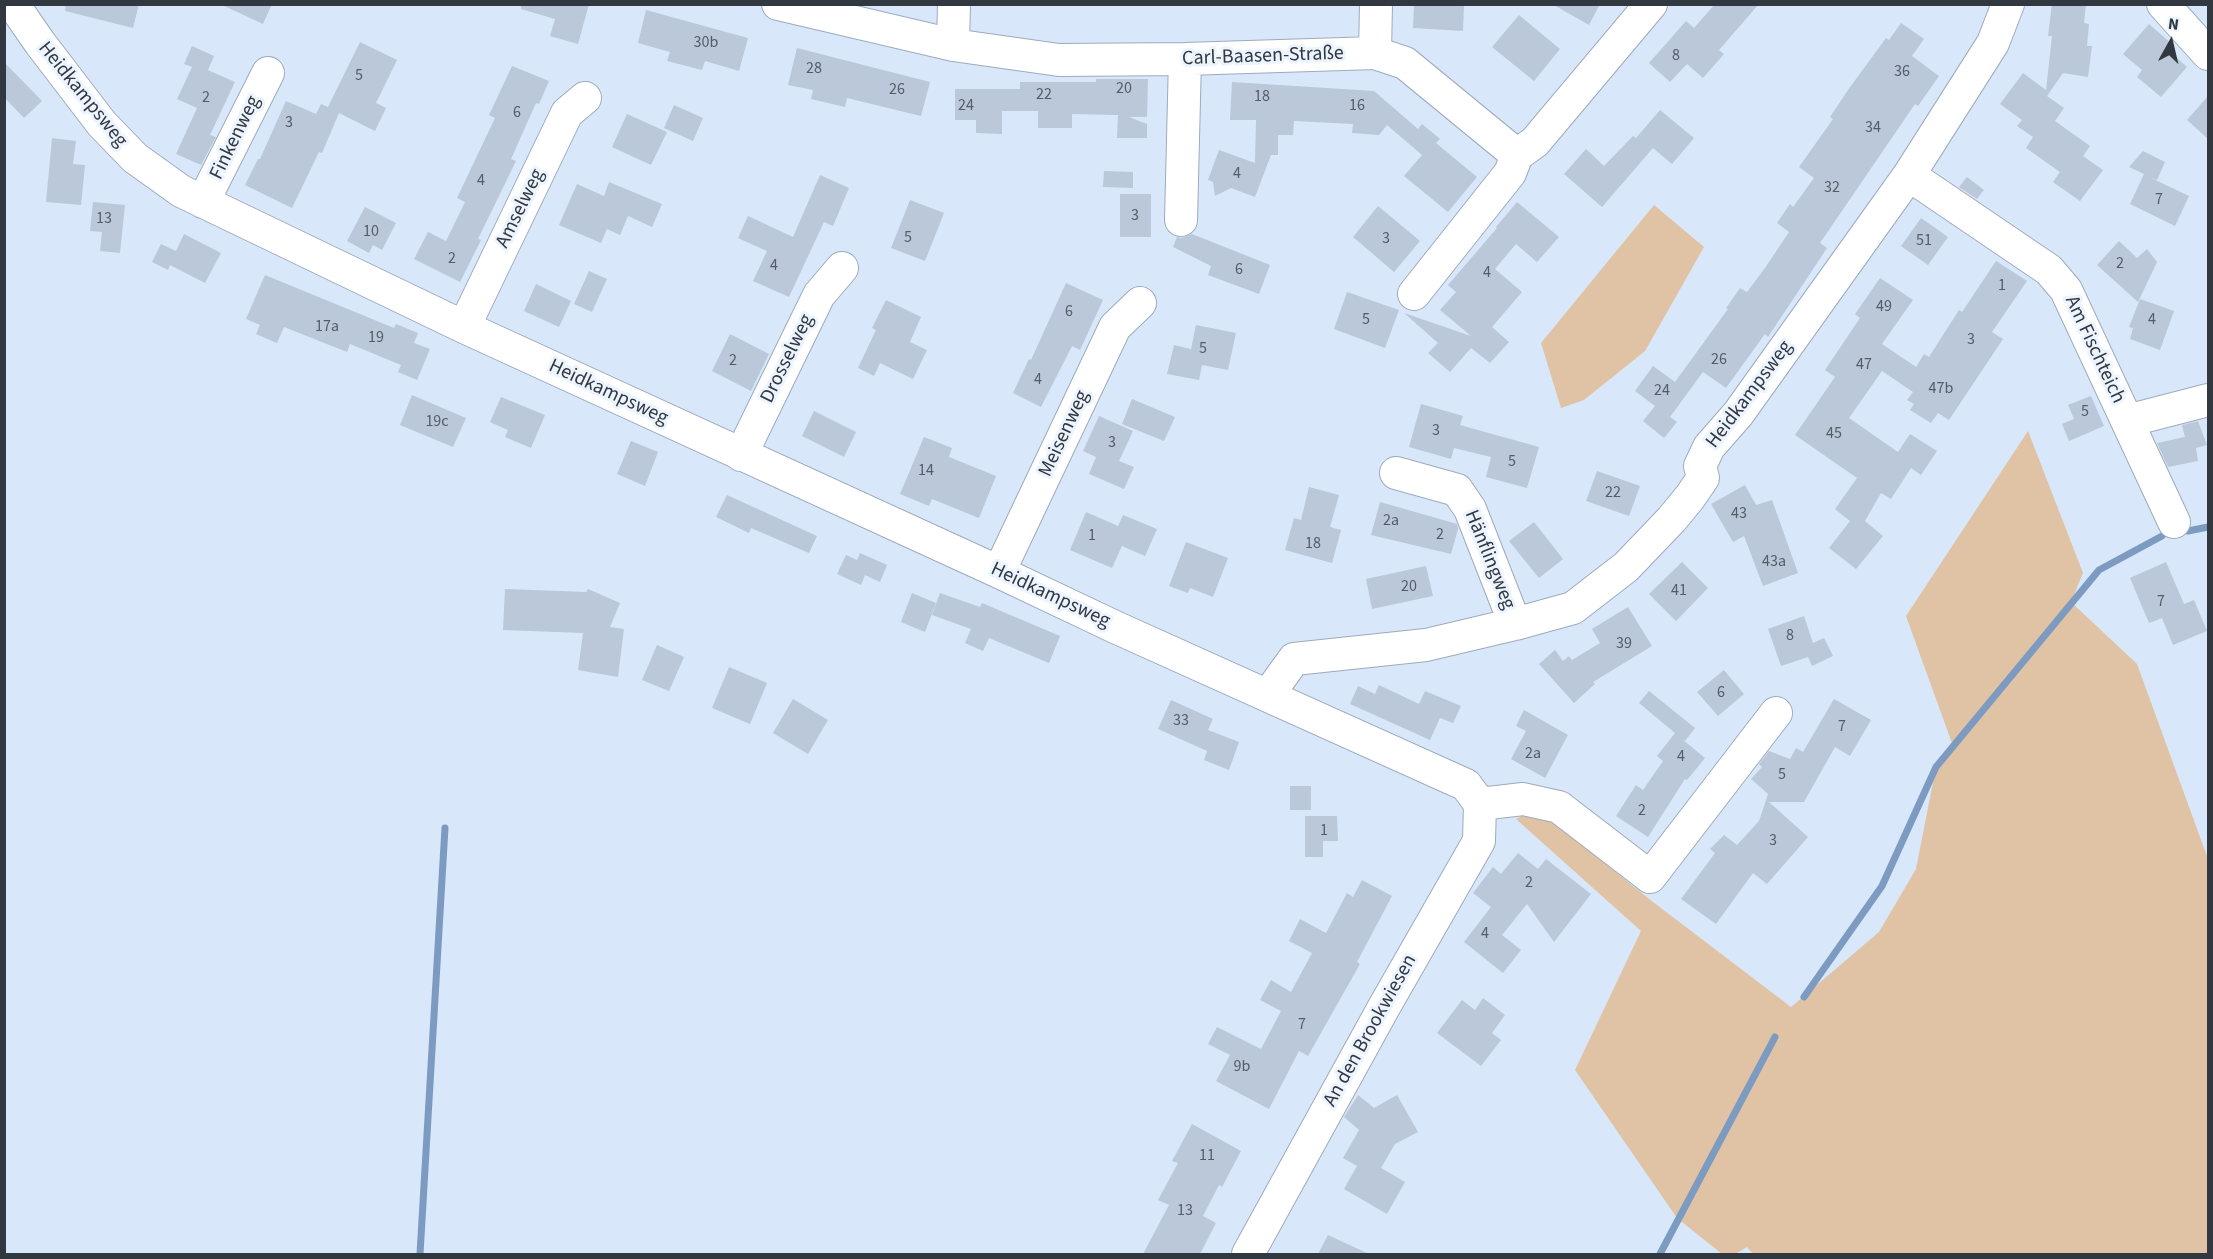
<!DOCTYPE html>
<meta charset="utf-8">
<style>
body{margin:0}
#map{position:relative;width:2213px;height:1259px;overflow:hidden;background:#d8e7f9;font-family:"Source Sans 3",sans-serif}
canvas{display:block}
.frame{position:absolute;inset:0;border:6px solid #32383f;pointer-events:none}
.north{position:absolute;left:2141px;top:12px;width:60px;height:60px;-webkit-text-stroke:4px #ebf4ff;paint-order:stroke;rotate:8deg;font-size:16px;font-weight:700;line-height:24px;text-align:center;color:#32383f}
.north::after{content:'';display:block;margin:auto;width:21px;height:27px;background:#32383f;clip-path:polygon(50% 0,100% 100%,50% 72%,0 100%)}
</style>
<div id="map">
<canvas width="2213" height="1259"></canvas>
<div class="frame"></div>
<div class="north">N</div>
</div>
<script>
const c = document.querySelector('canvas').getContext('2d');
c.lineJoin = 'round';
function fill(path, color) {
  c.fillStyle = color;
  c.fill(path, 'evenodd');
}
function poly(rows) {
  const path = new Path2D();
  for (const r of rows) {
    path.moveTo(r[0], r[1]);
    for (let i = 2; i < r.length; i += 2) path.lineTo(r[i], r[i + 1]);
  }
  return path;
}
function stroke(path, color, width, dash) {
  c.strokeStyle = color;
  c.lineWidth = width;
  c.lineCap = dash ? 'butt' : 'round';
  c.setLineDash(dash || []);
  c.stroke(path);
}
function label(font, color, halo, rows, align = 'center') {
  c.font = font + ' "Source Sans 3",sans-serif';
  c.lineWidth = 6;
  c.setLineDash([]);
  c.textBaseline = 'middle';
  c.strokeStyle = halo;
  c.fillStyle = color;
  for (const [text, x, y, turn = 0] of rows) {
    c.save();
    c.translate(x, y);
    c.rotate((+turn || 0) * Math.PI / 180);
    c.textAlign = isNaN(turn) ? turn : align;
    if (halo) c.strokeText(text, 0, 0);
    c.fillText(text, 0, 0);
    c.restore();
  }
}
const green = poly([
 [1654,205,1704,247,1645,351,1584,400,1561,408,1541,343],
 [2028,431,2083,573,2071,602,2137,664,2208,859,2208,1254,1753,1254,1747,1247,1735,1254,1722,1254,1677,1218,1575,1070,1641,931,1516,819,1536,808,1653,902,1791,1007,1879,932,1916,869,1936,767,1953,746,1906,616]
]);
const stream = poly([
 [2188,531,2208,527],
 [1804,997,1882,886,1936,767,2099,570,2162,536],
 [420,1254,445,828],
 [1660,1254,1775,1037]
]);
const building = poly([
 [66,4,139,4,133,28,65,11],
 [220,4,272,4,263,24],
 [521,4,589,4,578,44,550,36,555,19,521,9],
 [1414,4,1464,4,1463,31,1413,28],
 [1552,4,1600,4,1589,25],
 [1715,4,1759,4,1719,50,1724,54,1703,78,1687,64,1670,82,1649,63,1686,21,1694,28],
 [2052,4,2086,4,2084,23,2089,24,2087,46,2092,46,2088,77,2063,73,2047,96,2064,108,2055,121,2090,146,2083,156,2103,170,2080,201,2053,182,2060,172,2026,148,2033,137,2017,126,2022,120,2000,104,2023,73,2046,90,2052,36,2048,36],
 [646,10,748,38,739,71,705,61,702,70,667,61,670,52,638,43],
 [1519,15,1560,49,1534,81,1492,47],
 [1901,23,1924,39,1912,56,1939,76,1918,106,1915,104,1820,243,1827,248,1768,337,1765,334,1726,388,1703,372,1670,417,1677,422,1664,438,1643,421,1655,406,1635,391,1653,366,1675,382,1728,309,1726,308,1740,288,1747,292,1765,268,1789,232,1777,223,1790,204,1793,207,1814,178,1799,167,1833,119,1830,117,1848,90,1886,38,1889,40],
 [2149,24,2173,45,2168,50,2187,67,2161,97,2137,77,2142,70,2123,54],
 [360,42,397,60,376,103,386,108,375,131,339,113,322,153,319,152,292,208,245,185,258,159,260,159,286,101,316,114,321,104,328,107],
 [192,46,214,56,208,70,235,82,210,135,216,137,201,165,176,154,197,108,177,99,192,67,184,64],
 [797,48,930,82,921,116,847,98,845,107,811,99,813,90,788,85],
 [4,62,42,101,24,118,4,97],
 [512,66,549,81,539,104,536,103,511,159,516,161,478,239,481,240,460,282,414,259,428,232,446,241,465,202,457,198,495,118,489,115],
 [1096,79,1148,79,1147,117,1129,117,1147,124,1147,138,1117,138,1118,115,1072,114,1072,128,1038,128,1038,111,1002,111,1002,134,976,133,976,120,955,120,955,89,1020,89,1020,82,1096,82],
 [1232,82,1374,91,1418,129,1422,124,1440,139,1436,143,1477,177,1448,212,1404,176,1422,155,1387,125,1379,135,1352,133,1353,124,1294,121,1293,135,1278,135,1278,155,1271,155,1255,197,1231,188,1215,196,1213,182,1208,180,1219,150,1255,163,1256,120,1230,120],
 [2208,96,2208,139,2187,120],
 [674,105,703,118,693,141,664,128],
 [1660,110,1694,138,1672,164,1653,148,1602,207,1564,174,1586,149,1604,166,1633,136,1636,138],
 [627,114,667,132,651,165,612,147],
 [52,138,76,141,73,164,85,165,81,205,46,202],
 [2143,151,2165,162,2157,180,2149,177,2189,196,2175,226,2130,204,2144,174,2129,167],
 [1104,171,1133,172,1133,188,1103,187],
 [820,175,849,188,833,226,824,222,789,297,753,281,767,251,738,238,748,216,793,237],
 [1967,177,1984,190,1977,199,1959,187],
 [609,182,662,204,652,227,628,216,620,235,607,229,601,243,559,225,577,184,604,196],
 [1120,194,1151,194,1151,237,1120,237],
 [910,200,944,213,925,261,891,248],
 [93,202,125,205,120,253,100,251,102,232,90,231],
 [1517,202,1559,237,1537,262,1516,244,1495,269,1522,292,1492,327,1509,342,1490,363,1471,348,1450,372,1428,353,1438,343,1404,313,1471,336,1440,310,1456,292,1448,285,1497,228,1496,227],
 [1378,206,1420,241,1394,272,1353,237],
 [365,207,396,223,382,250,373,245,369,253,347,241],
 [1921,218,1948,237,1928,265,1901,246],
 [184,234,221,253,205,283,170,265,168,270,152,262,161,244,176,251],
 [1192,234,1270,265,1259,294,1208,275,1211,266,1173,247,1177,237,1181,238],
 [2119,241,2137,258,2147,249,2157,262,2138,302,2097,265],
 [1996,261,2027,281,1992,332,2003,339,1949,420,1938,413,1931,423,1910,410,1914,404,1907,400,1913,392,1882,371,1849,418,1898,452,1910,434,1937,451,1921,475,1911,468,1891,499,1881,493,1865,521,1883,536,1856,569,1829,548,1850,521,1835,509,1857,478,1795,435,1835,377,1825,370,1860,318,1855,314,1880,278,1913,300,1882,344,1916,367,1924,354,1929,357,1959,310,1962,312],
 [589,271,607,279,592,312,574,304],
 [265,275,394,328,396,324,418,333,414,343,430,349,417,380,398,372,401,365,350,344,347,352,284,327,277,343,256,334,260,325,246,319],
 [1066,283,1103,300,1080,350,1072,346,1041,407,1013,393,1029,359,1031,360],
 [536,284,571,301,559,327,524,311],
 [1347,292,1399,310,1385,348,1334,329],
 [2140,299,2174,311,2160,350,2130,339,2133,328,2129,327],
 [886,300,921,317,910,342,927,350,913,379,880,363,874,376,858,368,876,330,872,328],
 [1196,325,1236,333,1228,370,1202,365,1199,380,1167,374,1174,345,1191,349],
 [730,334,769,354,751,391,712,371],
 [412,395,466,418,453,447,400,425],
 [2091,396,2104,426,2069,441,2062,424,2074,419,2068,405],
 [501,397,545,415,531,448,505,437,508,430,490,422],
 [1132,399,1175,417,1164,441,1122,424],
 [1421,404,1463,416,1460,425,1539,447,1527,488,1486,477,1491,457,1454,448,1451,459,1409,447],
 [814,411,856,432,844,457,802,436],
 [1099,416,1133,431,1119,461,1134,467,1124,489,1089,474,1096,457,1083,451],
 [2198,421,2207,445,2196,448,2198,461,2168,467,2157,443,2185,437,2182,425],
 [924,437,952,448,949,457,996,476,979,518,932,499,929,506,900,494],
 [631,441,658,452,645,486,617,474],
 [1597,471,1640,486,1629,516,1586,501],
 [1745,485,1756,505,1772,500,1798,573,1763,586,1744,536,1733,542,1711,504],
 [1309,487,1339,495,1330,527,1341,530,1332,563,1285,550,1294,518,1301,520],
 [727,495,817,536,809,553,751,528,749,533,716,517],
 [1380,502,1457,524,1458,529,1451,554,1371,535],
 [1086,512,1118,526,1123,515,1157,529,1145,556,1122,546,1112,568,1070,550],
 [1534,522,1563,559,1539,578,1509,541],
 [1186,542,1228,558,1213,597,1190,588,1188,593,1169,586],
 [860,553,887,565,880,582,865,575,861,585,837,574,846,555,857,560],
 [1682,562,1708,588,1676,621,1649,594],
 [2166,562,2184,604,2194,600,2207,631,2173,645,2162,618,2149,623,2130,578],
 [1426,566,1433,596,1372,609,1366,579],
 [505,589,586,592,588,589,620,603,610,627,624,629,618,677,578,670,583,633,503,630],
 [912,593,936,603,925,632,901,622],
 [940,593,980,607,982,603,1060,636,1049,663,989,638,983,651,965,643,971,629,932,615],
 [1628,607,1652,646,1593,682,1595,684,1574,703,1539,664,1555,650,1563,661,1569,656,1572,660,1600,643,1592,629],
 [1804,616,1813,643,1824,638,1833,656,1812,666,1808,657,1781,666,1768,629],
 [657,645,684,657,669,691,642,680],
 [729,667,767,683,750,724,712,708],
 [1724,670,1744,694,1718,716,1697,692],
 [1379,685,1419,704,1425,691,1461,706,1453,723,1440,718,1430,740,1350,704,1358,686,1375,694],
 [1649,691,1695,728,1685,741,1682,739,1705,758,1687,780,1685,779,1648,837,1616,816,1636,785,1643,790,1663,761,1657,756,1675,733,1639,703],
 [793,699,828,720,808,754,773,733],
 [1834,699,1871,720,1850,756,1835,747,1804,802,1769,802,1808,837,1767,884,1753,873,1716,924,1681,899,1715,853,1710,849,1724,835,1737,845,1759,821,1768,794,1751,779,1762,767,1759,764,1769,751,1790,759,1796,748,1803,752],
 [1171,700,1213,719,1208,730,1239,742,1229,770,1204,760,1207,751,1158,729],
 [1524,710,1568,735,1545,778,1511,759,1526,731,1516,726],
 [1290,786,1311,786,1311,810,1290,810],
 [1305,816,1337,816,1338,841,1323,841,1323,857,1305,857],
 [1518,853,1538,869,1546,859,1591,894,1554,942,1527,904,1502,935,1521,950,1503,973,1464,942,1491,907,1473,893,1493,867,1501,874],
 [1362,880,1392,896,1357,962,1360,964,1308,1056,1299,1051,1269,1109,1216,1081,1230,1055,1208,1044,1217,1027,1261,1049,1281,1011,1260,1000,1271,980,1291,992,1312,953,1289,941,1300,919,1326,933,1347,893,1353,897],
 [1483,998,1505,1015,1492,1033,1501,1040,1481,1066,1437,1033,1462,1000,1475,1010],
 [1358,1095,1374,1108,1397,1095,1418,1132,1395,1144,1381,1168,1405,1182,1387,1214,1344,1189,1357,1166,1343,1158,1359,1130,1344,1117],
 [1192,1124,1241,1151,1222,1187,1219,1185,1203,1216,1216,1223,1200,1254,1143,1254,1169,1205,1158,1200,1178,1163,1172,1161],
 [1328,1235,1369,1254,1318,1254]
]);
const minor = poly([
 [13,4,40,43,102,124,135,158,181,191,464,327,999,572,1115,627,1466,785,1480,804],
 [778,4,953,45,1059,60,1185,59,1375,53,1405,63,1517,155,1535,142,1651,4],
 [2163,4,2208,54],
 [953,45,954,4],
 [1375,53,1376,4],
 [1909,175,2049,270,2066,290,2174,522],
 [203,202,268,73],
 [1181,220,1185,59],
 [1414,294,1510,173,1517,155],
 [464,327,567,113,585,98],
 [2127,421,2208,400],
 [741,455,819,295,842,268],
 [1396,473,1457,490,1470,509,1515,624],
 [999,572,1115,327,1140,303],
 [1268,695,1294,659,1426,645,1515,624,1573,608,1626,567,1672,519,1690,497,1703,478,1700,466,1709,447,1738,414,1909,175,1993,43,2008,4],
 [1480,804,1523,799,1559,807,1650,877,1776,713],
 [1248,1254,1384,1007,1479,841,1480,804]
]);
const numberNames = [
 ["30b",706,43],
 ["8",1676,56],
 ["28",814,69],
 ["36",1902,72],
 ["5",359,76],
 ["20",1124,89],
 ["26",897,90],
 ["22",1044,95],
 ["18",1262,97],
 ["2",206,98],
 ["24",966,106],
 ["16",1357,106],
 ["6",517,113],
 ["3",289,123],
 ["34",1873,128],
 ["4",1237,174],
 ["4",481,181],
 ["32",1832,188],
 ["7",2159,200],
 ["3",1135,216],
 ["13",104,219],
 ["10",371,232],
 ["5",908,238],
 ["3",1386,239],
 ["51",1924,241],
 ["2",452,259],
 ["2",2120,264],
 ["4",774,266],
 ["6",1239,270],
 ["4",1487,273],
 ["1",2002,286],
 ["49",1884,307],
 ["6",1069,312],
 ["5",1366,320],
 ["4",2152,320],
 ["17a",327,327],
 ["19",376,338],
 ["3",1971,340],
 ["5",1203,349],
 ["26",1719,360],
 ["2",733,361],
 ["47",1864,365],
 ["4",1038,380],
 ["47b",1941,389],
 ["24",1662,391],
 ["5",2085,412],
 ["19c",437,422],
 ["3",1436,431],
 ["45",1834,434],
 ["3",1112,443],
 ["5",1512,462],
 ["14",926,471],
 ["22",1613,493],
 ["43",1739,514],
 ["2a",1391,521],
 ["2",1440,535],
 ["1",1092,536],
 ["18",1313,544],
 ["43a",1774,562],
 ["20",1409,587],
 ["41",1679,591],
 ["7",2161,602],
 ["8",1790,636],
 ["39",1624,644],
 ["6",1721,693],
 ["33",1181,721],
 ["7",1842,727],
 ["2a",1533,754],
 ["4",1681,757],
 ["5",1782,775],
 ["2",1642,811],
 ["1",1324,831],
 ["3",1773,841],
 ["2",1529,883],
 ["4",1485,934],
 ["7",1302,1025],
 ["9b",1242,1067],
 ["11",1207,1156],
 ["13",1185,1211]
];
const streetNames = [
 ["Carl-Baasen-Straße",1263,57,-2],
 ["Heidkampsweg",82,95,51],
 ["Finkenweg",236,138,-64],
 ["Amselweg",521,209,-64],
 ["Am Fischteich",2094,350,65],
 ["Drosselweg",788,359,-64],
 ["Heidkampsweg",608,393,25],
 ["Heidkampsweg",1750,395,-53],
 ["Meisenweg",1065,434,-65],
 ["Hänflingweg",1489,560,68],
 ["Heidkampsweg",1050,596,25],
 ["An den Brookwiesen",1371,1031,-61]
];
fill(green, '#e0c3a5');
stroke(stream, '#7d9bc1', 7);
fill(building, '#bac8da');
stroke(minor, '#9dabbc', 34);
stroke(minor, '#fff', 32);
label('16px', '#545c66', null, numberNames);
label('20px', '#32383f', '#ebf4ff', streetNames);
</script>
